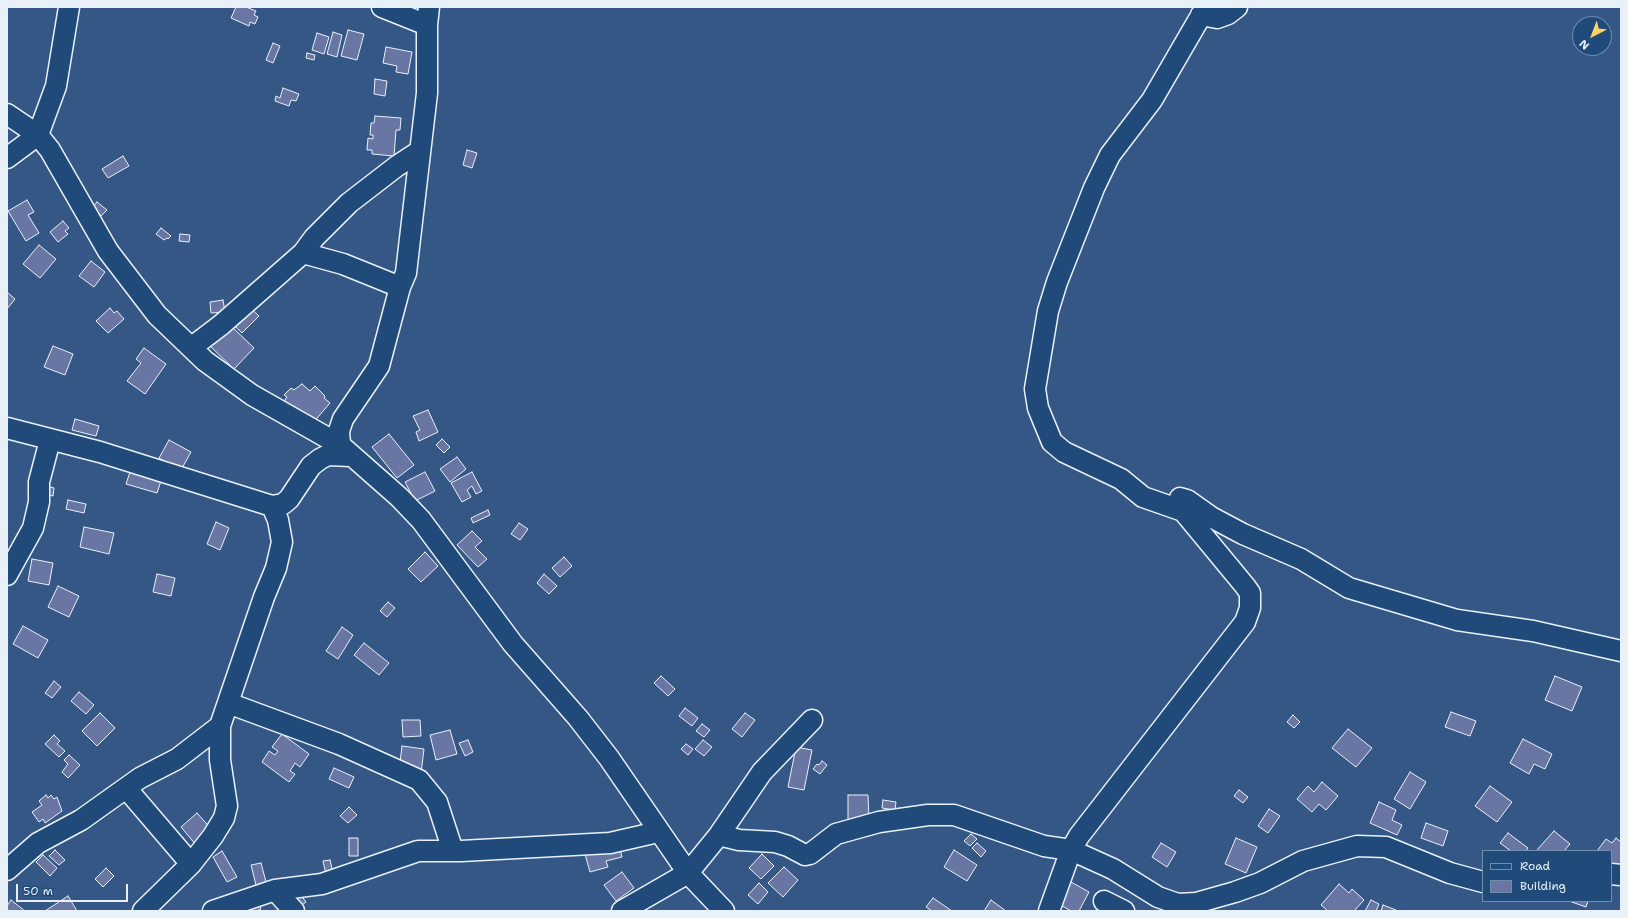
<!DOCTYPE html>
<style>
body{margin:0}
#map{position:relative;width:1628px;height:918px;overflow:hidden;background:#355786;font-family:"Shantell Sans",sans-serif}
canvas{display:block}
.frame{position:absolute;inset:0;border:8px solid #e8f1f8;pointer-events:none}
.legend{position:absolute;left:1482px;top:850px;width:130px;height:52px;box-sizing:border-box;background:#1f4a7a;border:1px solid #6f8dac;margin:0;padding:5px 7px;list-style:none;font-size:12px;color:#e8f1f8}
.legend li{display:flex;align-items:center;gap:8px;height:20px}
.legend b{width:20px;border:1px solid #6f8dac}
.north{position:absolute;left:1572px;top:16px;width:40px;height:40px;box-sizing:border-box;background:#1f4a7a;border:1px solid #6f8dac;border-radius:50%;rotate:222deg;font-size:11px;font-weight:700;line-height:16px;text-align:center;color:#e8f1f8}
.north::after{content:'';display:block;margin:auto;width:14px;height:18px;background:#ffd166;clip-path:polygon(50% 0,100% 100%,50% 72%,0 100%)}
.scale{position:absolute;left:16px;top:884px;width:112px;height:18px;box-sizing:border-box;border:2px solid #e8f1f8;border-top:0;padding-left:5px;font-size:12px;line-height:14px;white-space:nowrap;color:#e8f1f8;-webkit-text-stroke:3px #1f4a7a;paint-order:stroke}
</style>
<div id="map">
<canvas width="1628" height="918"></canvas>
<div class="frame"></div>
<ul class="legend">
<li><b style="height:5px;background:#1f4a7a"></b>Road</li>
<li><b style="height:11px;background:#6975a2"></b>Building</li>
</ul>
<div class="north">N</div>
<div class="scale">50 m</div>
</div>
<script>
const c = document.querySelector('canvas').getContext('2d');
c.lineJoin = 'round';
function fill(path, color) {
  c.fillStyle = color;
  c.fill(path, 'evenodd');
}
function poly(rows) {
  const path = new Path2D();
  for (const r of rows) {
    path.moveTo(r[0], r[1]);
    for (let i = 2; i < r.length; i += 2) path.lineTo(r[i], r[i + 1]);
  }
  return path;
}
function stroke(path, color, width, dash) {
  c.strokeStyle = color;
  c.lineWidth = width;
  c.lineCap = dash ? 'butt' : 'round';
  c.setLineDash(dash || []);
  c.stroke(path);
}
const building = poly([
 [236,7,246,7,256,11,254,15,258,17,255,24,250,22,249,26,231,18,236,7],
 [348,30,364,34,357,60,341,56,348,30],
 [333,32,342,35,337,57,327,54,333,32],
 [317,33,329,37,324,54,312,50,317,33],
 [273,43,280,46,273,63,266,60,273,43],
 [386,47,412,52,408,74,396,72,397,66,383,63,386,47],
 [307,53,315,55,314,60,306,58,307,53],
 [375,79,387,81,385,96,374,94,375,79],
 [283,88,299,94,296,101,291,100,289,106,275,101,276,96,280,98,283,88],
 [375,116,401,118,400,130,396,130,394,156,372,154,372,150,367,150,368,138,373,139,373,135,370,135,371,123,374,123,375,116],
 [467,150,477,153,472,168,463,165,467,150],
 [123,156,129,166,108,178,102,169,123,156],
 [27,200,34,212,28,215,39,233,26,241,8,211,27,200],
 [97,202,107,210,99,218,90,210,97,202],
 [63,221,69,228,65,231,68,234,58,242,50,232,63,221],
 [161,228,171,236,168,239,167,238,164,240,156,234,161,228],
 [180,234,190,235,189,242,179,241,180,234],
 [39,245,56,259,40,278,23,264,39,245],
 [91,261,105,272,94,287,79,276,91,261],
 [7,292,15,299,7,309,7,292],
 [223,300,225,312,211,313,210,302,223,300],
 [249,307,259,316,242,333,233,324,249,307],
 [110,308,114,313,117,311,124,319,108,333,96,321,110,308],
 [228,323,254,348,234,369,208,344,228,323],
 [53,346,73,354,65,375,44,367,53,346],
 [144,348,166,364,145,394,127,381,141,363,136,359,144,348],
 [302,384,310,391,315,386,325,396,324,398,330,403,312,424,283,403,287,397,284,395,291,388,294,390,302,384],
 [428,410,438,432,419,441,416,432,420,430,413,416,428,410],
 [75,419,99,426,96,436,72,430,75,419],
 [389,434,414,465,397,478,372,447,389,434],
 [442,439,450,447,444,453,436,445,442,439],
 [169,440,191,452,181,470,159,458,169,440],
 [457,457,466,469,450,482,440,469,457,457],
 [130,472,161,481,157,493,126,484,130,472],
 [425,472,435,491,415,501,405,482,425,472],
 [472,472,482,491,476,494,472,486,467,490,471,497,462,502,451,483,472,472],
 [46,486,54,488,53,496,44,494,46,486],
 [68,500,86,504,84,513,66,509,68,500],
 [488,510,490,515,473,523,471,518,488,510],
 [216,522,229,528,220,550,207,544,216,522],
 [519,523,528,529,520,540,511,534,519,523],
 [84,527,114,533,109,554,80,547,84,527],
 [472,531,482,541,475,547,487,559,478,567,457,545,472,531],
 [425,552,438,566,421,582,408,569,425,552],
 [564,557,572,566,560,577,552,568,564,557],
 [32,559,53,563,49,585,28,581,32,559],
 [157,574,175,578,171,596,153,592,157,574],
 [544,574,557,586,549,594,537,583,544,574],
 [58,586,79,596,69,617,48,607,58,586],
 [388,602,395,608,387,617,380,611,388,602],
 [23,626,48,640,38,658,13,644,23,626],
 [342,627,353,635,338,659,326,651,342,627],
 [364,643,389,663,379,675,354,655,364,643],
 [661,676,675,689,668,696,654,683,661,676],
 [1555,676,1582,687,1572,711,1545,700,1555,676],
 [54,681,61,687,52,698,45,693,54,681],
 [79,692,94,705,86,714,71,701,79,692],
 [685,708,698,718,692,726,679,716,685,708],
 [1451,712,1476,721,1470,736,1445,727,1451,712],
 [100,713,115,728,97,746,82,731,100,713],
 [745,713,755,720,742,737,732,729,745,713],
 [1293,715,1300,722,1294,728,1287,722,1293,715],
 [402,720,420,720,421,736,403,737,402,720],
 [702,724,710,730,704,737,696,731,702,724],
 [1348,729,1372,748,1356,767,1332,748,1348,729],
 [450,730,457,754,436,760,430,735,450,730],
 [282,734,309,754,300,767,295,763,290,771,295,774,289,782,262,762,269,751,275,755,278,751,272,747,282,734],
 [54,735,60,741,57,744,65,751,59,757,45,744,54,735],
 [1523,739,1552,754,1545,769,1534,764,1529,774,1510,763,1523,739],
 [468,740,473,752,465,756,459,743,468,740],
 [703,740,712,747,704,756,695,749,703,740],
 [686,744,693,749,688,755,681,749,686,744],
 [402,746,424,749,421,773,399,770,402,746],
 [796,747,812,750,804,790,788,787,796,747],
 [69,755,80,765,68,778,62,772,68,764,64,760,69,755],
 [822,761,827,765,820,774,813,769,817,764,819,765,822,761],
 [334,768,354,777,349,788,329,779,334,768],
 [1410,772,1426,782,1410,809,1394,799,1410,772],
 [1322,782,1338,796,1326,810,1319,804,1312,812,1297,799,1308,786,1314,792,1322,782],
 [1490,786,1512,802,1497,822,1475,806,1490,786],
 [1239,790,1248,797,1243,803,1234,796,1239,790],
 [46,795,48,798,51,795,54,799,57,797,62,811,45,823,43,819,39,822,32,812,42,805,39,801,46,795],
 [848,795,868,795,869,820,848,824,848,795],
 [883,800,896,802,895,810,882,808,883,800],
 [1379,802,1396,810,1392,820,1402,825,1397,835,1370,823,1379,802],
 [349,807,357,815,348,823,340,816,349,807],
 [1269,809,1280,816,1268,833,1258,826,1269,809],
 [197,813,213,831,196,845,181,827,197,813],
 [1426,823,1448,831,1443,846,1421,838,1426,823],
 [1554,831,1570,844,1564,851,1536,851,1554,831],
 [1508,833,1528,848,1526,851,1511,851,1500,843,1508,833],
 [971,834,977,839,970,846,964,841,971,834],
 [349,838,358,838,358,856,349,856,349,838],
 [1236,838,1257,847,1246,873,1225,864,1236,838],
 [1616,838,1621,842,1621,864,1615,871,1611,868,1611,851,1597,851,1606,839,1612,843,1616,838],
 [977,843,986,851,981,857,972,848,977,843],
 [1161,843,1176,852,1167,867,1152,857,1161,843],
 [619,844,622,857,606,861,608,867,590,872,585,854,619,844],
 [55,850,65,860,59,865,49,856,55,850],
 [954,850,977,865,967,881,944,867,954,850],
 [222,851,237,877,227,882,213,857,222,851],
 [762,854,774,866,761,879,749,868,762,854],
 [43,855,57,868,50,876,36,862,43,855],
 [330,860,334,877,327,879,323,861,330,860],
 [261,863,266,882,256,885,251,865,261,863],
 [784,867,798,880,783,897,768,883,784,867],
 [106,868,114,876,103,887,95,879,106,868],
 [622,872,634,888,616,901,604,885,622,872],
 [1071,882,1089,892,1079,911,1071,911,1059,904,1071,882],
 [759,883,768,892,758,904,748,895,759,883],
 [1339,884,1349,893,1352,889,1364,900,1354,911,1328,911,1321,905,1339,884],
 [301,895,306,902,297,909,292,902,301,895],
 [68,896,77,911,45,911,68,896],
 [933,898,952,911,932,911,926,907,933,898],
 [257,899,261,909,256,911,245,911,242,905,257,899],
 [11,900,25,911,7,911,7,906,11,900],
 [991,900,1006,911,984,911,991,900],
 [1371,900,1379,904,1376,911,1365,911,1371,900],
 [1569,901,1588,901,1586,907,1569,901],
 [1383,905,1396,910,1396,911,1381,911,1383,905]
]);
const minor = poly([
 [69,7,56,86,38,135,50,150,108,251,157,315,205,361,252,395,340,445],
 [382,7,427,25],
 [429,7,427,25,427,93,406,273,400,287,379,366,343,419,339,431,340,445,399,497,421,520,513,644,578,718,609,758,688,873,724,911],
 [1201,15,1217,18,1228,14,1237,7],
 [7,114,38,135,7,158],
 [303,253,343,264,400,287],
 [192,347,221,325,303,253,314,238,349,203,397,166,420,151],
 [7,428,100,452,272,506,283,504,289,499,311,466,320,459,328,455,351,456],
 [1180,498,1187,500,1211,517,1243,534,1301,559,1349,588,1457,620,1533,631,1621,651],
 [7,575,33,528,39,502,39,482,50,440],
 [228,703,339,744,419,780,437,802,453,851],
 [126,788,191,864],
 [719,835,739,840,775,842,788,846,805,855,810,854,836,834,879,822,928,815,954,815,1044,846,1071,850,1113,869,1158,897,1178,904,1196,903,1235,892,1260,883,1303,861,1357,846,1386,847,1450,873,1483,882],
 [7,870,38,843,81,820,140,778,177,759,220,726],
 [1611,874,1621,875],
 [275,890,294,911],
 [1104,901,1124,911],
 [143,911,191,864,213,836,224,818,227,806,220,760,220,726,264,597,276,568,282,542,278,520,272,506],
 [213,911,275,890,322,884,418,851,461,851,610,843,658,832],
 [622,911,688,873,719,835,762,772,812,720],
 [1049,911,1071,850,1079,836,1245,622,1250,608,1250,593,1245,586,1183,511,1143,497,1121,479,1064,452,1052,442,1038,408,1035,389,1048,311,1057,282,1094,188,1110,155,1152,100,1206,7]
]);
fill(building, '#6975a2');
stroke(building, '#e8f1f8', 1);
stroke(minor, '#e8f1f8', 23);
stroke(minor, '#1f4a7a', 20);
</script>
